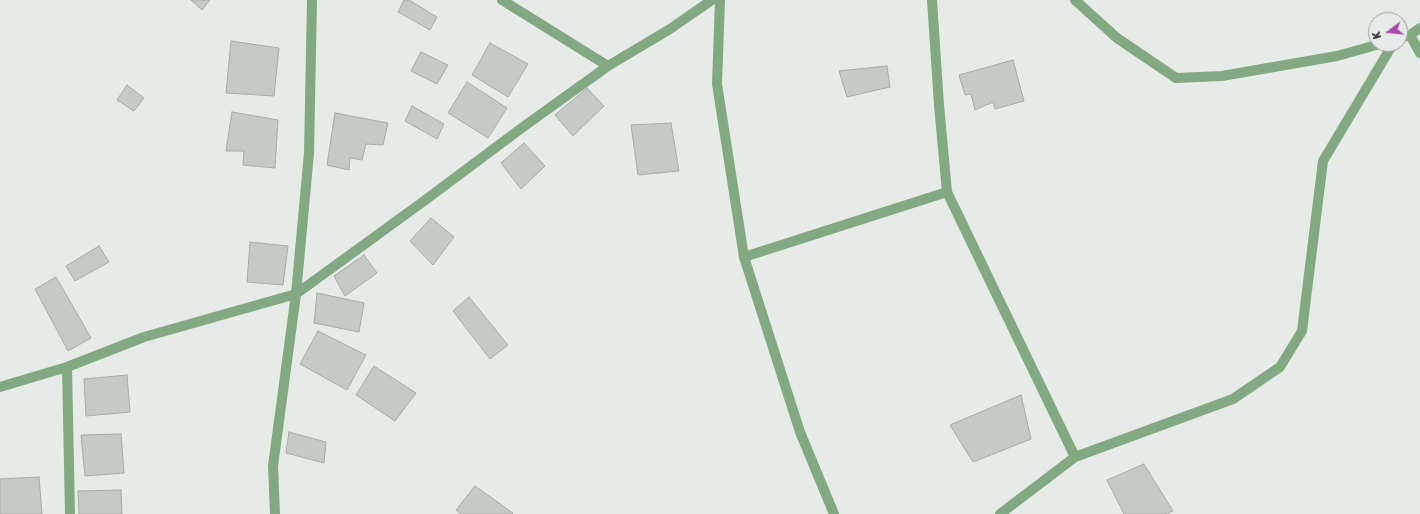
<!DOCTYPE html>
<style>
body{margin:0}
#map{position:relative;width:1420px;height:514px;overflow:hidden;background:#e7ebe7;font-family:Rubik,sans-serif}
canvas{display:block}
.north{position:absolute;left:1368px;top:12px;width:40px;height:40px;box-sizing:border-box;background:#e7ebe7;border:1px solid #9fa29f;border-radius:50%;rotate:254deg;font-size:11px;font-weight:700;line-height:16px;text-align:center;color:#333432}
.north::after{content:'';display:block;margin:auto;width:14px;height:18px;background:#ab47ac;clip-path:polygon(50% 0,100% 100%,50% 72%,0 100%)}
</style>
<div id="map">
<canvas width="1420" height="514"></canvas>
<div class="north">K</div>
</div>
<script>
const c = document.querySelector('canvas').getContext('2d');
c.lineJoin = 'round';
function fill(path, color) {
  c.fillStyle = color;
  c.fill(path, 'evenodd');
}
function poly(rows) {
  const path = new Path2D();
  for (const r of rows) {
    path.moveTo(r[0], r[1]);
    for (let i = 2; i < r.length; i += 2) path.lineTo(r[i], r[i + 1]);
  }
  return path;
}
function stroke(path, color, width, dash) {
  c.strokeStyle = color;
  c.lineWidth = width;
  c.lineCap = dash ? 'butt' : 'round';
  c.setLineDash(dash || []);
  c.stroke(path);
}
const building = poly([
 [191,0,210,0,202,10,191,0],
 [404,0,409,0,437,17,430,30,398,12,404,0],
 [231,41,279,48,274,96,226,93,231,41],
 [490,43,528,64,508,97,472,75,490,43],
 [421,52,448,65,437,84,411,71,421,52],
 [1013,60,1024,101,995,109,993,102,975,110,971,94,965,95,959,75,1013,60],
 [887,66,890,87,847,97,839,71,887,66],
 [467,82,507,108,488,138,448,113,467,82],
 [127,85,144,98,134,111,117,100,127,85],
 [587,88,604,106,573,136,555,115,587,88],
 [412,106,444,124,437,139,405,121,412,106],
 [232,112,278,120,275,168,243,165,244,151,226,151,232,112],
 [335,113,388,123,383,145,366,144,362,160,350,158,349,170,327,165,335,113],
 [671,123,679,171,638,175,631,125,671,123],
 [524,143,545,166,521,189,501,163,524,143],
 [431,218,454,237,433,265,410,241,431,218],
 [250,242,288,246,283,285,247,282,250,242],
 [99,246,109,262,75,281,66,266,99,246],
 [364,255,377,273,345,296,334,276,364,255],
 [56,277,91,338,68,351,35,289,56,277],
 [317,293,364,303,359,332,314,323,317,293],
 [469,297,508,345,490,359,453,311,469,297],
 [318,331,366,355,347,390,300,364,318,331],
 [374,366,416,393,395,421,356,395,374,366],
 [127,375,130,412,86,416,84,379,127,375],
 [1021,395,1031,439,973,462,950,425,1021,395],
 [289,432,326,442,324,463,286,453,289,432],
 [121,434,124,473,85,476,81,435,121,434],
 [1144,464,1173,511,1165,514,1124,514,1107,480,1144,464],
 [39,477,42,514,0,514,0,479,39,477],
 [475,486,513,513,512,514,461,514,456,510,475,486],
 [121,490,122,514,79,514,78,491,121,490]
]);
const minor = poly([
 [502,0,608,66],
 [932,0,939,105,947,192,1075,457],
 [1075,0,1117,38,1176,78,1222,76,1337,56,1380,44],
 [1410,35,1420,53],
 [1400,38,1410,35,1420,28],
 [744,257,947,192],
 [67,367,70,514],
 [0,387,67,367,144,337,296,294,424,201,523,127,608,66,670,29,712,0],
 [1000,514,1075,457,1233,399,1280,367,1302,331,1323,161,1393,44]
]);
const tertiary = poly([
 [720,0,717,84,744,257,800,432,834,514],
 [275,514,273,466,296,294,309,153,312,0]
]);
fill(building, '#c6cac6');
stroke(building, '#a8aba7', 1);
stroke(minor, '#83a982', 10);
stroke(tertiary, '#83a982', 10);
</script>
